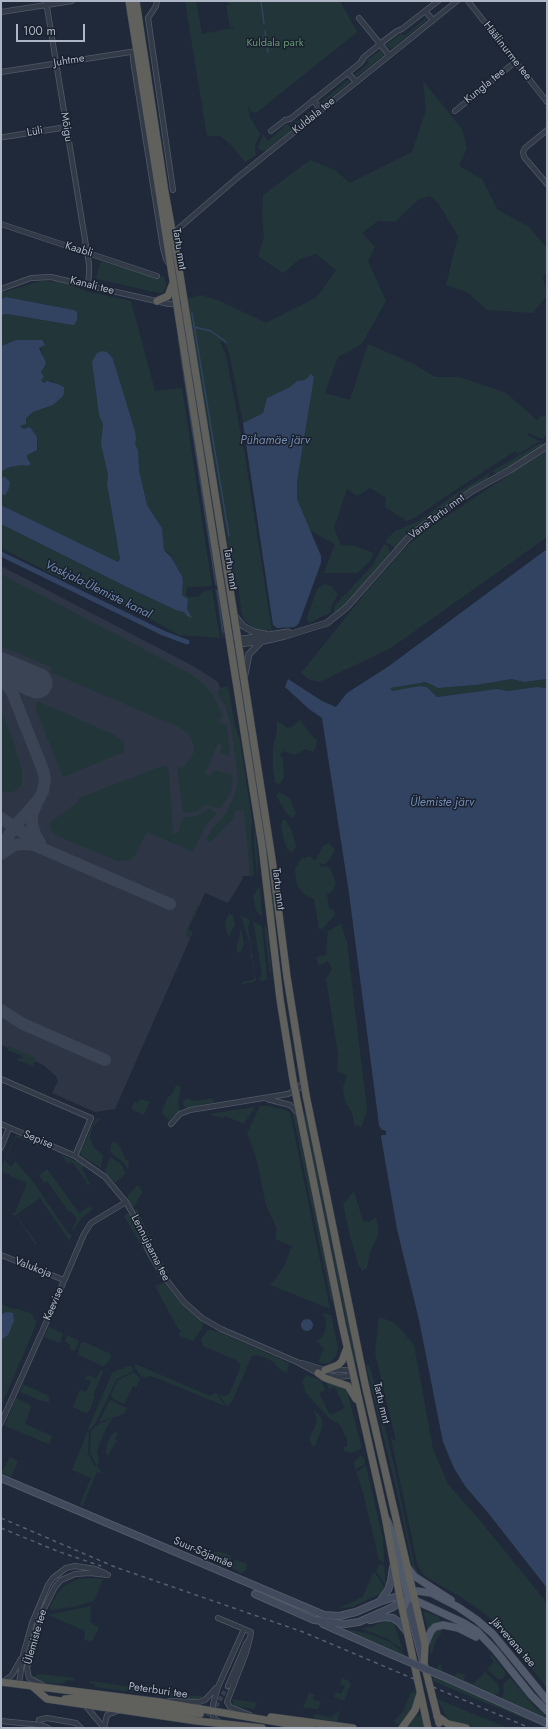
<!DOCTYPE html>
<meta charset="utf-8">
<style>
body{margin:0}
#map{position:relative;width:548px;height:1729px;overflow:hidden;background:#202939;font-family:Jost,sans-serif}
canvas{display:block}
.frame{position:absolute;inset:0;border:2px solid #aeb6c6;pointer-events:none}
.scale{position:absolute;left:16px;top:24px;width:69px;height:18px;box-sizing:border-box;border:2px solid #aeb6c6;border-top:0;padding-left:5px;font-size:12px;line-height:14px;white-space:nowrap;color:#aeb6c6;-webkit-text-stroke:3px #19202e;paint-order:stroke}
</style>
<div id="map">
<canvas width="548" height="1729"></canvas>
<div class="frame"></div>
<div class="scale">100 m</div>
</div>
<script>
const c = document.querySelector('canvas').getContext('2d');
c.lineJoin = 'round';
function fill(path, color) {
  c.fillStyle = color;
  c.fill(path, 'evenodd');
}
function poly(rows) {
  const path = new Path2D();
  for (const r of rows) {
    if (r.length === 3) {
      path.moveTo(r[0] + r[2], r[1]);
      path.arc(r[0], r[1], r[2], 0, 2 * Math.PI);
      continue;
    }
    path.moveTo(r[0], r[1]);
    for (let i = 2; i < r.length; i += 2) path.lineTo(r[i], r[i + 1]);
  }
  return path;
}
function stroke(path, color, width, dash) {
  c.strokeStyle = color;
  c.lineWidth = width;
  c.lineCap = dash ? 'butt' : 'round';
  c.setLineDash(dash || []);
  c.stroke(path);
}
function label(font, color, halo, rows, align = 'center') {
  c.font = font + ' Jost,sans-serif';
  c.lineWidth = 3;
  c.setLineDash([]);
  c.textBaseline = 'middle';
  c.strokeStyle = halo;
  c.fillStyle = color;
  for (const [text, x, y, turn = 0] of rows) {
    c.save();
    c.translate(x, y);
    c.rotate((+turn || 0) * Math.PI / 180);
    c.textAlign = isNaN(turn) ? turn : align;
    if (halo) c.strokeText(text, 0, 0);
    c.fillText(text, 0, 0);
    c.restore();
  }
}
const airport = poly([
 [1,566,195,667,218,682,240,741,252,876,243,876,241,882,228,903,205,893,188,930,193,932,115,1109,95,1112,52,1093,58,1081,56,1076,43,1065,32,1060,33,1058,1,1045]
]);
const green = poly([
 [185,1,196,1,202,34,233,28,234,30,231,15,233,27,230,27,226,5,230,5,226,1,340,1,357,32,256,113,252,112,248,107,250,117,260,134,255,145,256,155,245,162,230,144,220,136,207,136],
 [426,18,426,21,391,49,386,45,402,33,404,36],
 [381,50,383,53,383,56,357,76,354,75,369,63,367,60],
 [349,79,349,83,322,105,317,100,319,100,321,102],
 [423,81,462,129,467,148,459,166,482,179,498,210,528,226,547,248,547,271,543,278,547,295,533,313,487,310,467,292,446,285,458,236,438,203,430,196,419,199,395,222,378,221,362,233,375,247,368,261,386,301,362,344,338,357,325,393,350,400,368,344,414,364,435,377,459,377,506,393,537,420,542,415,547,417,547,435,542,439,528,433,527,435,540,441,518,454,515,451,451,493,416,517,407,521,385,507,386,498,370,488,357,496,347,489,334,528,341,545,355,546,374,553,370,561,357,573,324,573,335,544,309,530,297,499,297,481,308,377,305,380,297,381,290,387,267,398,263,413,243,423,230,358,227,346,224,343,226,341,220,342,226,355,245,456,272,631,252,629,253,627,245,621,242,615,238,586,235,586,187,299,201,295,220,301,266,323,317,297,336,270,316,254,300,259,283,273,258,256,264,237,262,217,263,195,310,160,335,170,350,183,412,152,426,110],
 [315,107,316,109,266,151,258,149,263,134,268,141,287,124,290,127],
 [101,261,157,278,164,276,166,286,164,291,161,293,155,292,97,279,96,278],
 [41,281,61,282,89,292,131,301,155,391,182,388,212,586,187,587,186,595,189,597,198,597,204,591,212,590,220,638,179,635,138,612,50,573,1,548,1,524,129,588,178,611,190,614,187,609,188,599,183,596,182,594,183,581,182,576,169,553,164,550,162,528,147,505,139,470,138,450,134,444,134,428,113,359,92,362,99,415,103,425,102,445,108,475,107,484,120,559,118,562,1,505,3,477,1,480,2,471,14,466,22,465,28,466,31,464,27,458,27,455,37,450,38,448,37,437,30,427,23,429,20,426,26,424,25,418,33,412,53,405,64,387,52,381,47,381,45,383,41,380,43,355,38,341,16,340,1,346,1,315,4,314,72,325,74,310,12,298,6,297,1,299,1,293],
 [177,338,179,338,217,584,215,585],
 [542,442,542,447,510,466,497,474,492,471],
 [547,450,547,537,391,648,320,682,308,679,301,673,367,591,405,548,423,532],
 [490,473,488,478,457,498,418,526,395,548,385,541,395,531,419,521,458,492],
 [384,544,389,547,390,553,346,604,336,613,334,610,335,605,372,566],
 [1,574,191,674,206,686,213,695,223,716,219,720,220,724,223,723,227,726,230,755,228,756,220,753,222,746,218,744,205,774,210,776,214,770,233,775,231,793,220,809,206,805,196,812,183,813,177,768,184,767,194,752,194,746,188,733,178,727,52,673,50,672,52,668,1,646],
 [324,584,331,586,338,594,331,607,331,612,309,623,307,617,317,589],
 [215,589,218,590,224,637,222,636],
 [512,679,524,682,547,679,547,688,536,687,508,691,497,689,437,697,427,687,419,686,391,691,389,688,426,682,438,688,476,685],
 [239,683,242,683,267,842,277,921,274,918],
 [228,686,235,726,240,741,252,820,251,835,254,875,251,877,250,876,244,811,235,811,235,817,210,843,206,840,212,828,227,813,227,810,234,797,238,781,231,725,225,705,217,693,220,688],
 [37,701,115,735,124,742,124,752,63,777,35,708],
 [1,711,13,739,22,771,22,784,17,790,12,792,1,792],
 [300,720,311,735,317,740,316,746,313,752,306,749,294,755,283,751,280,755,283,758,284,777,280,784,275,783,273,769,273,748,277,731,277,722,283,724,287,728,292,727],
 [162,766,166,766,169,772,173,833,178,833,182,818,196,816,209,808,217,813,205,827,193,852,147,832,135,856,130,860,117,861,55,835,51,830,49,823,79,801,78,798],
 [279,792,290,798,296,814,292,818,287,814,276,796],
 [282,820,286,820,293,834,296,847,292,852,287,848,284,840,281,827],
 [255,825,258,865,257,876,254,842],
 [329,843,335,850,330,859,325,864,319,863,321,867,327,866,331,870,336,883,332,892,327,894,329,908,334,910,335,915,322,929,319,929,314,899,304,894,299,888,296,881,295,869,301,859,310,856,315,861,323,846],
 [259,886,260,889,262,916,256,911,253,897],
 [197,905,199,906,188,930,193,932,190,939,186,936,186,931],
 [230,912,230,915,233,915,235,924,229,936,227,934,225,922],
 [241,916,250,920,248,927,256,980,254,982,242,984,243,982,253,980,255,977,252,959,250,956,251,953,249,940],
 [252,921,262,926,267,979,263,981,259,979,262,974,254,926],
 [341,924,347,942,367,1110,361,1127,354,1125,352,1112,345,1102,343,1087,347,1076,337,1071,338,1054,326,979,332,969,328,961,319,966,316,957,326,955,328,931],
 [264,925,267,929,271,969,270,975],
 [241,929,244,944,240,953,236,951],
 [9,1046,36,1058,33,1066,17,1060,18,1058,22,1059,23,1056,7,1050],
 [176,1085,181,1087,178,1104,180,1110,169,1120,163,1115,162,1111,167,1098,172,1094],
 [186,1098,194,1101,212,1098,214,1102,185,1108,183,1102],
 [141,1099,150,1102,144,1115,131,1109,134,1102,137,1103],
 [260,1106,268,1106,286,1110,290,1113,330,1309,270,1285,275,1280,284,1266,292,1246,275,1239,277,1229,266,1205,256,1157,247,1133],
 [255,1107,244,1124,225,1116,222,1118,209,1114],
 [292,1110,296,1116,333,1300,331,1301],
 [303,1112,306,1115,357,1363,355,1364],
 [98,1118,101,1119,93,1126,90,1137,94,1148,103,1155,101,1168,82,1156,80,1152,94,1122],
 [16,1135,40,1144,39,1146,16,1137,5,1161,11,1167,15,1161,32,1180,68,1233,72,1235,68,1244,69,1240,40,1198,16,1215,37,1244,35,1244,16,1216,11,1214,15,1212,27,1183,10,1176,10,1174,1,1172,1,1168],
 [112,1142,115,1142,120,1146,125,1159,129,1161,128,1170,124,1163,114,1155,110,1151],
 [45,1147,84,1165,82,1169,90,1184,89,1185,85,1184,87,1182,72,1162,68,1164,62,1155],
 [110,1157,120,1163,126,1173,115,1183,106,1174,105,1171],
 [47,1169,79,1213,90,1206,83,1195,93,1209,81,1218,73,1231,72,1230,77,1220,71,1211,69,1212,47,1181,44,1183,39,1175],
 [138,1185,142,1192,135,1206,133,1208,128,1200,128,1195],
 [354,1191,363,1221,368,1222,376,1217,379,1233,370,1252,367,1268,362,1271,358,1263,351,1240,343,1204],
 [137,1209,157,1254,169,1273,168,1273,164,1272,153,1253,134,1210],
 [128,1213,136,1225,147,1253,160,1276,160,1278,124,1216],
 [162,1283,164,1283,184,1306,203,1323,203,1326,193,1341,180,1336,179,1334,181,1330,178,1329,155,1286],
 [1,1304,15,1310,15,1308,30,1313,34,1316,33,1318,36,1320,35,1327,1,1406],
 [322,1313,331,1315,338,1348,336,1356,330,1363,325,1364,318,1362,324,1348,319,1345,320,1343,316,1342,322,1337,326,1329,326,1319],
 [379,1317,395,1323,414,1345,433,1449,448,1484,482,1523,547,1603,547,1688,505,1634,488,1616,461,1597,426,1577,418,1567,391,1438,396,1441,375,1353],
 [49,1327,62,1333,63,1334,60,1343,44,1337],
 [208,1330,214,1330,289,1363,287,1373,279,1369,274,1362,259,1355,252,1356,232,1401,227,1406,218,1394,225,1396,229,1394,240,1369,240,1364,236,1360,203,1346,201,1339],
 [67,1335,79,1341,75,1351,70,1349,71,1346,65,1341],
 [84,1342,109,1353,111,1356,107,1364,103,1366,78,1355,78,1352,81,1343],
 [135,1364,210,1396,216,1393,225,1406,154,1377,150,1376,146,1378,141,1376,135,1368],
 [366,1365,368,1365,371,1371,376,1389,394,1466,414,1565,420,1577,414,1572,413,1568,399,1500],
 [129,1366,132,1366,133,1371,117,1379,95,1424,90,1430,88,1429,112,1373],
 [101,1369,103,1372,93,1395,95,1397,90,1410,86,1413,73,1407,80,1390,86,1392,91,1381,85,1379,87,1375,96,1378],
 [134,1372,140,1379,136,1387,133,1386,124,1404,113,1399,111,1395,118,1380],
 [306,1375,321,1380,325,1390,319,1393,330,1415,345,1408,335,1387,329,1389,326,1382,339,1386,347,1391,362,1448,359,1450,350,1453,345,1451,344,1449,344,1447,347,1447,347,1439,341,1427,338,1423,330,1419,304,1391,305,1389,302,1382],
 [23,1384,49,1396,49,1402,41,1401,20,1392],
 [16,1398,27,1403,31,1406,25,1424,52,1436,49,1444,5,1426],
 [110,1400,127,1408,124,1414,99,1422],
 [314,1409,322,1419,323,1425,314,1448,309,1440,317,1422],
 [113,1418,108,1425,97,1450,99,1462,97,1466,90,1453,91,1431,97,1425],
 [88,1431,89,1435,88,1454,95,1466,98,1467,102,1473,97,1472,82,1507,80,1504,91,1478,72,1470],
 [117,1432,118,1433,115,1440,119,1442,115,1443,108,1456,106,1453,107,1444,112,1434],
 [360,1456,364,1457,365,1464,355,1470,354,1462],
 [10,1457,18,1461,11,1477,1,1473,1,1469,3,1470],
 [366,1466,383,1539,384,1563,379,1560,363,1492,356,1472],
 [214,1552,220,1552,226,1554,231,1556,231,1559,223,1562,219,1562,209,1557],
 [237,1560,247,1564,246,1570,242,1573,240,1573,229,1566,230,1563],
 [380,1564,384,1566,386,1586,376,1571],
 [373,1573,376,1574,385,1589,382,1593,352,1607,341,1608,340,1607,355,1601,359,1598,362,1598],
 [94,1578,103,1579,94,1601,74,1607,50,1610,50,1607,57,1594,65,1585,79,1579],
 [91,1606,90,1622,99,1628,92,1641,84,1640,85,1633,83,1630,48,1615],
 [423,1611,439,1617,441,1623,428,1630],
 [384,1621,390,1622,394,1624,403,1650,386,1638,362,1629,369,1626,370,1628],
 [442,1628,441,1633,435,1642,432,1654,430,1652,430,1636,436,1630],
 [350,1630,370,1634,390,1642,402,1652,405,1656,350,1632],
 [492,1655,506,1673,503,1679,498,1679,487,1669,494,1662,490,1657],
 [440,1664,443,1671,455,1676,457,1672,465,1675,464,1680,473,1684,485,1672,497,1683,499,1688,499,1693,493,1696,435,1670],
 [39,1674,75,1678,74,1681,67,1680,64,1683,57,1684,41,1682,33,1677],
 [433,1675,547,1725,547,1728,433,1681],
 [342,1678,349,1681,351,1684,344,1701,334,1697,336,1692,341,1694,345,1686,340,1684],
 [510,1678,535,1707,547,1717,547,1720,501,1699,504,1692,503,1684],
 [90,1681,131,1687,148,1685,177,1695,202,1696,203,1698,191,1700,157,1695,156,1694,156,1689,151,1689,150,1693,148,1694,95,1687,95,1684,89,1683],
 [415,1690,416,1697,413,1707,402,1722,398,1725,394,1721,404,1710,410,1694],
 [309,1693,314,1695,313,1699,321,1702,318,1709,305,1708,303,1707],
 [232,1699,257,1703,254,1709,234,1706],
 [437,1699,508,1728,476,1728,455,1724,447,1717],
 [340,1710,337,1722,314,1718,314,1714,331,1717],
 [422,1711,424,1728,409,1728,406,1726,417,1712,417,1716,418,1717]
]);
const water = poly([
 [6,297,74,310,77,312,77,320,74,325,72,325,7,314,1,315,1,299],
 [16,340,42,340,45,345,39,348,46,363,41,372,44,377,41,380,44,383,47,381,58,384,64,387,64,392,63,396,53,405,33,412,26,418,26,424,20,426,23,429,30,427,37,437,37,450,27,455,27,458,31,464,28,466,22,465,10,467,2,471,1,474,1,346],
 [102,351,107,352,113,359,134,428,136,438,135,444,138,450,139,470,147,505,162,528,164,550,171,557,182,576,183,581,182,594,183,596,188,599,187,609,192,618,187,616,184,612,178,611,129,588,1,524,1,505,118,562,120,559,107,484,108,475,101,444,103,425,99,415,92,362,97,353],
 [311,374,314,377,297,481,297,499,321,556,321,563,299,623,295,627,277,628,273,625,243,423,263,413,267,398,290,387,297,381,305,380],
 [4,476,10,482,9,488,6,494,4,495,1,494,1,480],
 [547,549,547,679,524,682,512,679,476,685,438,688,426,682,390,688,392,691,419,686,427,687,437,697,497,689,508,691,536,687,547,688,547,1588,489,1514,465,1486,454,1468,443,1442,419,1320,397,1229,381,1137,382,1135,386,1135,386,1131,381,1129,379,1125,349,893,322,718,309,709,285,687,288,679,322,701,336,707,347,693,389,666],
 [6,1312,13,1313,14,1321,8,1335,1,1340,1,1315],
 [307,1325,6]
]);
const stream = poly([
 [261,1,264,24],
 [265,31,268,52],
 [192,313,229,536],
 [194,327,211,331,226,342],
 [181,355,216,585],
 [217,590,223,632]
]);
const canal = poly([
 [1,554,163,633,187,642]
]);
const taxiway = poly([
 [1,677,12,692,43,770,45,779,43,791,39,799,14,827,1,848],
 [36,805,32,815,32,825,35,834,40,843],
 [1,818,40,844],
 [1,854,14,845,24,844,34,845,170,904],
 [1,1010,23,1024,105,1060]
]);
const runway = poly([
 [1,668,37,683]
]);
const minorTunnel = poly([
 [200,1714,208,1714,213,1711,228,1686]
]);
const minor = poly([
 [46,1,89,264,89,274,88,284],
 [157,1,156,6,148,18,173,190],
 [468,1,547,102],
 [425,11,433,20],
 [1,12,72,1],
 [359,18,389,55],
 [137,51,133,54,133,60,163,248,166,259,169,264],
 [1,72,137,51],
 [348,73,356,82],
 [313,100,321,110],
 [455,111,515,62],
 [547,130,525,148,523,152,524,157,547,184],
 [271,131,285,120,290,119,360,63,364,57,380,44,397,31,402,29,438,1],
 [4,137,67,127],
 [1,224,157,276],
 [172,234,237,178,457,1],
 [1,289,31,278,51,277,169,304,184,303],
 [1,1079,91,1118,75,1156],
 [267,1099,290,1105,299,1114],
 [1,1124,75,1156,105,1177,126,1202,138,1223,149,1252,165,1278,184,1302,202,1318,221,1329,297,1362,318,1373,338,1377,348,1376,352,1373],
 [171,1124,180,1114,190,1110,288,1094,298,1089,303,1082],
 [1,1148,9,1128],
 [1,1255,64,1280],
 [302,1363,325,1370,347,1370,352,1373],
 [1,1423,46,1323,84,1234,91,1223,126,1202],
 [218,1618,251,1632,250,1638,246,1644,228,1686],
 [3,1682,12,1675,21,1659],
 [19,1684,23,1655,32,1623,48,1585,53,1578,66,1568,75,1566,95,1569,105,1573],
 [42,1685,29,1678,27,1668,39,1619,55,1587,61,1580,75,1574,90,1573,108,1575],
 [169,1701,199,1702,205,1700,216,1688],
 [85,1705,104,1728],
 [250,1715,230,1707,227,1702,246,1653,250,1638],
 [39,1720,47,1718,76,1723,81,1728],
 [1,1721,41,1725,48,1728],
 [219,1722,213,1717,213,1704,218,1687,244,1629],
 [104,1728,107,1715,117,1711]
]);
const tertiary = poly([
 [234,615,243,626,254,632,265,634],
 [236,640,288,632],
 [230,643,239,644,264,641,285,636,327,623,347,607,409,537,427,523,472,491,510,470,547,446],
 [245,674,249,654,261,642]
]);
const secondary = poly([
 [1,1478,324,1615,339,1616,356,1612,379,1602,411,1592],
 [255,1594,314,1620,345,1624,359,1622,393,1607,404,1599],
 [404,1598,408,1603,423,1661],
 [380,1601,388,1590,391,1581,393,1567],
 [370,1620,384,1617,393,1618,400,1623,407,1632],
 [323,1624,393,1655],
 [447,1678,547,1723]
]);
const primary = poly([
 [387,1520,393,1534,408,1597,464,1623,477,1631,495,1650,531,1695,547,1711],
 [408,1568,414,1576,451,1600],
 [403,1609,409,1595,417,1591,431,1593,458,1607,477,1620,493,1634,547,1700],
 [425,1645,431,1631,435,1627,443,1625,458,1628,476,1637]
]);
const trunk = poly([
 [129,1,262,846,280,999,293,1080,342,1324,385,1516,401,1603,428,1728],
 [136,1,165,192,179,269,220,525,272,859,287,977,306,1095,365,1384,418,1614,425,1645,424,1663,439,1723],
 [157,301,168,296,173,283],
 [325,1370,338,1365,342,1361,347,1348],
 [318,1373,325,1378,348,1386,356,1399],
 [1,1682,160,1702,312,1728],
 [32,1686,47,1699,197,1721,262,1728],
 [65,1699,76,1698,200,1714],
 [437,1716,448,1724,466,1728],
 [271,1717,353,1728],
 [402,1728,415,1710,420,1694]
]);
const rail = poly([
 [1,1518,115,1567,303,1632,530,1728],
 [1,1528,57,1551,101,1566]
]);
const secondaryBridge = poly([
 [393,1655,447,1678]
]);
const parkNames = [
 ["Kuldala park",275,43]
];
const streetNames = [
 ["Häälinurme tee",507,51,52],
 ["Juhtme",69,61,-9],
 ["Kungla tee",485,86,-39],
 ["Kuldala tee",314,116,-39],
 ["Mõigu",66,127,81],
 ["Lüli",35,132,-10],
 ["Tartu mnt",179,249,81],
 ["Kaabli",79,250,17],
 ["Kanali tee",92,286,14],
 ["Vana-Tartu mnt",437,517,-37],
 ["Tartu mnt",230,569,81],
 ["Tartu mnt",278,889,83],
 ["Sepise",38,1140,23],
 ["Lennujaama tee",150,1248,63],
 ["Valukoja",33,1268,21],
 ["Keevise",54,1304,-67],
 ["Tartu mnt",381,1403,77],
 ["Suur-Sõjamäe",203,1553,23],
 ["Ülemiste tee",36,1637,-74],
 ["Järvevana tee",513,1643,49],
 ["Peterburi tee",158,1691,8]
];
const waterNames = [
 ["Pühamäe järv",275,441],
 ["Vaskjala-Ülemiste kanal",98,590,26],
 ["Ülemiste järv",442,803]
];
fill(airport, '#2e3646');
fill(green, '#22363a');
fill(water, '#324362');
stroke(stream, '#324362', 1.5);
stroke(canal, '#324362', 5);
stroke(taxiway, '#3a4455', 12);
stroke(runway, '#3a4455', 31);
stroke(minorTunnel, '#353e4e', 4.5, [4.5, 2]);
stroke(minor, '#515967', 6);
stroke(tertiary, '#515967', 7);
stroke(secondary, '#515967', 8);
stroke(primary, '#3d4453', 8);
stroke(trunk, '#3e4654', 8);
stroke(minor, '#333b49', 4.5);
stroke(tertiary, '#333b49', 5.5);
stroke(secondary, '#414a5d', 6);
stroke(primary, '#515a6a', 7);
stroke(trunk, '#60605d', 7);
stroke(rail, '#555f71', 1.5, [4, 4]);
stroke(secondaryBridge, '#515967', 8, []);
stroke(secondaryBridge, '#414a5d', 6);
label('11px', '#659773', '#19202e', parkNames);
label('11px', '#aeb6c6', '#19202e', streetNames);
label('italic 12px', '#748ab0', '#19202e', waterNames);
</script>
